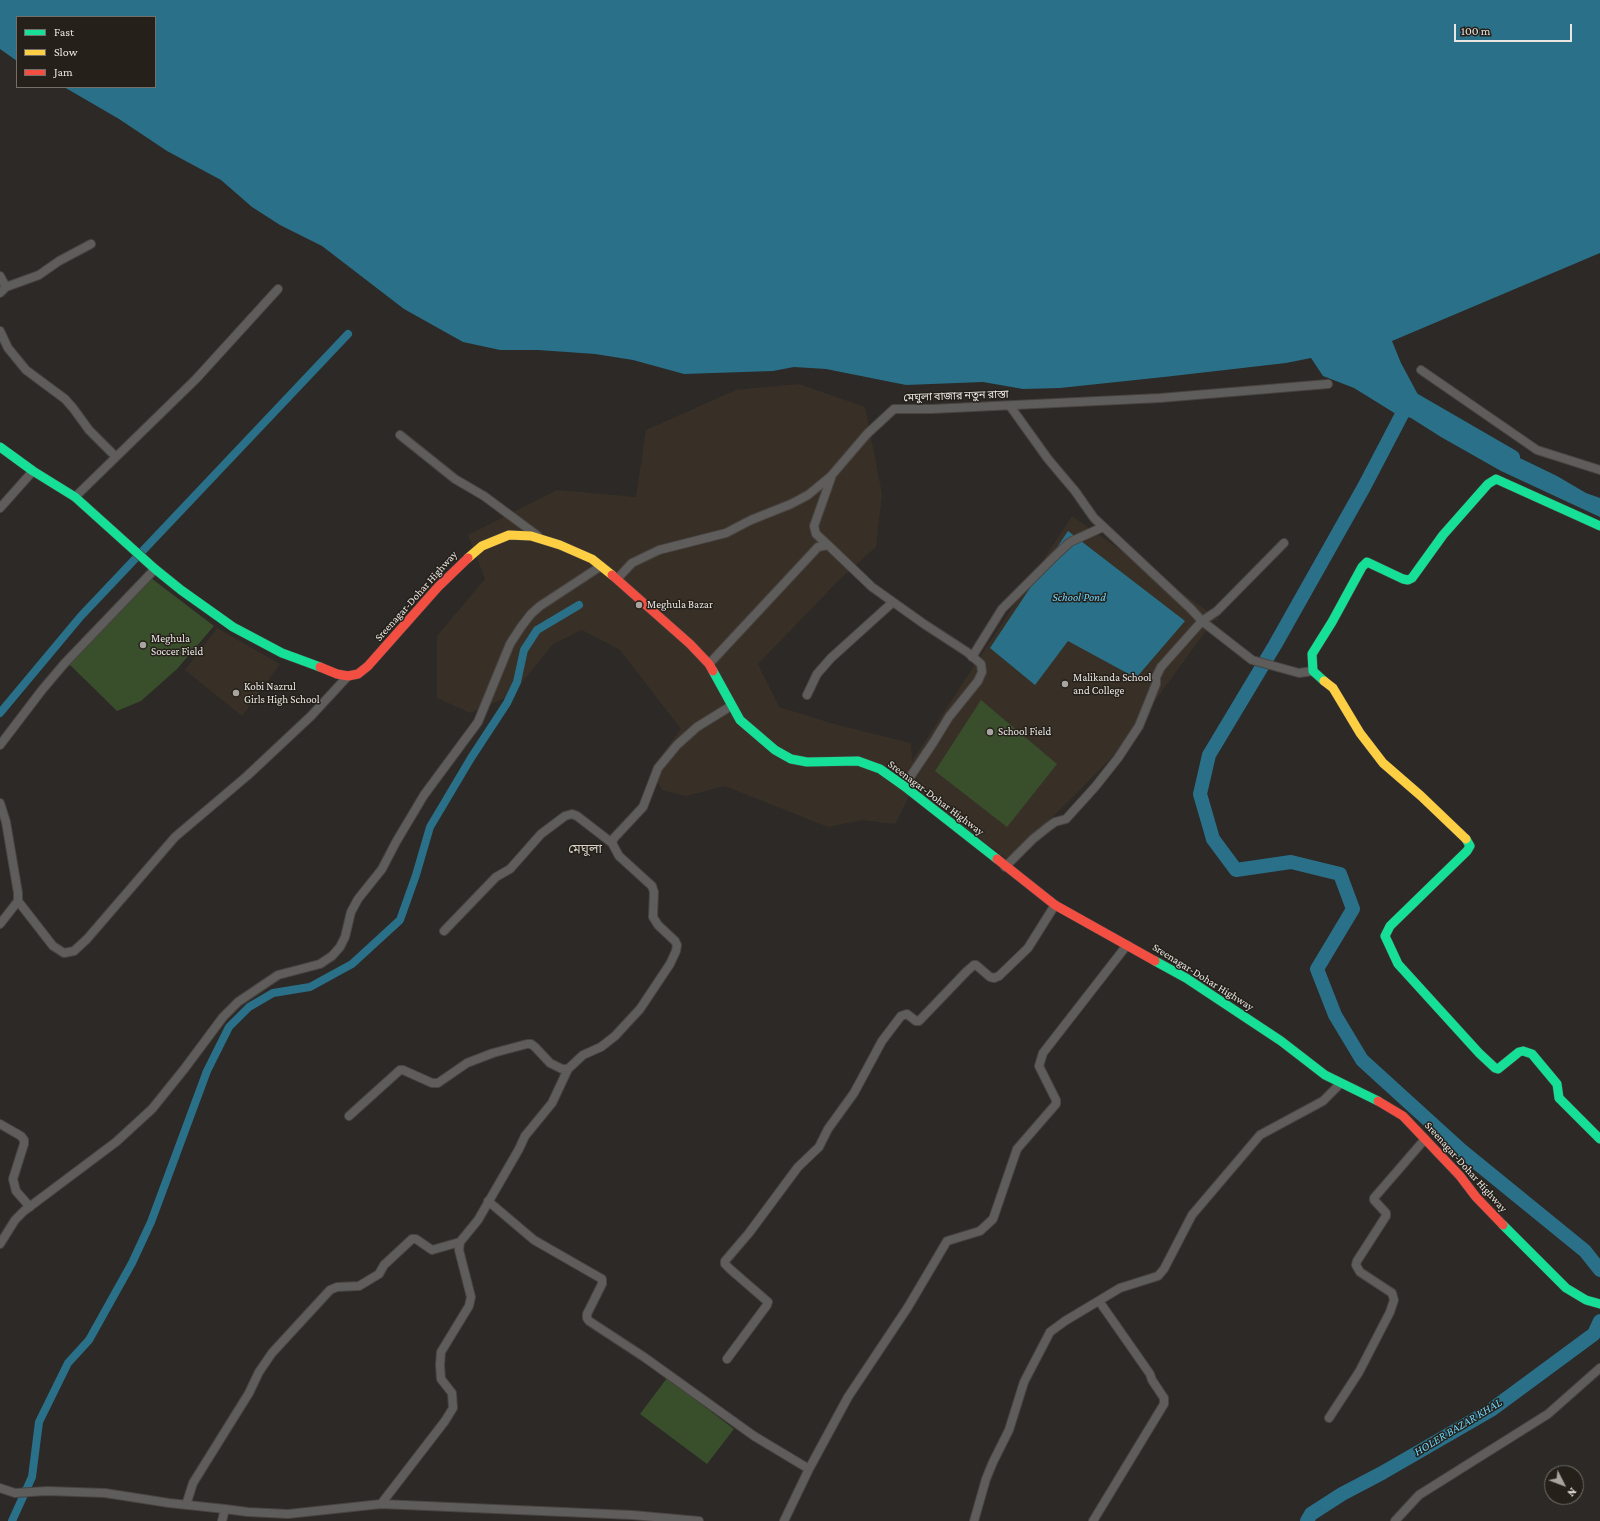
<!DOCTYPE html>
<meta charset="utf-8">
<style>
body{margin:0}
#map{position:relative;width:1600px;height:1521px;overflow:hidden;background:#2c2926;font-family:"Crimson Pro",serif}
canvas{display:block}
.legend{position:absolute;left:16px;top:16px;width:140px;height:72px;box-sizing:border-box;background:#25201a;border:1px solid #746f6a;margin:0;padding:5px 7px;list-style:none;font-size:12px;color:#eae6e2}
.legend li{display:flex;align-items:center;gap:8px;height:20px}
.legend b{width:20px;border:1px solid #746f6a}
.north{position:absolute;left:1544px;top:1465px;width:40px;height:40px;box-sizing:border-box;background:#25201a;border:1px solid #746f6a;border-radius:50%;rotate:132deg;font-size:11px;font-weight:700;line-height:16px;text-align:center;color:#eae6e2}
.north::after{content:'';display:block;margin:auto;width:14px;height:18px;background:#a8a4a0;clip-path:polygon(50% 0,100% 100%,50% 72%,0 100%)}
.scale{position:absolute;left:1454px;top:24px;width:118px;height:18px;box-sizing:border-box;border:2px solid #eae6e2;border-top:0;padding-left:5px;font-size:12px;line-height:14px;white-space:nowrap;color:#eae6e2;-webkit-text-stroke:3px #25201a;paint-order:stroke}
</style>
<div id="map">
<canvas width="1600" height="1521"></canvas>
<ul class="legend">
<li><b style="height:5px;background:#16e098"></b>Fast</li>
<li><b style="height:5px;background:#ffcf43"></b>Slow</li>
<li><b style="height:5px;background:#f24e42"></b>Jam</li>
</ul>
<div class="north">N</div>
<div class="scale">100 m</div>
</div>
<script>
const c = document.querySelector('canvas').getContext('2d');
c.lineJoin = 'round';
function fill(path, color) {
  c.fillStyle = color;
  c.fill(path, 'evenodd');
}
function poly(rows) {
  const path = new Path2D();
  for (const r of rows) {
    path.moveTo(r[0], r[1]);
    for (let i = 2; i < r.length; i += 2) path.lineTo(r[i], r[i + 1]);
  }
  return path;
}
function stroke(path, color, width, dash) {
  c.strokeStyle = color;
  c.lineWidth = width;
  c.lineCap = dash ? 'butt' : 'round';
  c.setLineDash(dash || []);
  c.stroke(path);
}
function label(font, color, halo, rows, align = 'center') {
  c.font = font + ' "Crimson Pro","Noto Sans Bengali",serif';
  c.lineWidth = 3;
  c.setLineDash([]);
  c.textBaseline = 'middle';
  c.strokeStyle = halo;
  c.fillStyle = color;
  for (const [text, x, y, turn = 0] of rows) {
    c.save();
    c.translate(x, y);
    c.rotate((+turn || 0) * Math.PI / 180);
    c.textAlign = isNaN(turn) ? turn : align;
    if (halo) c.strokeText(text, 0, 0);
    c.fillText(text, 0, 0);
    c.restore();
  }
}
const built = poly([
 [799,384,865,407,882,494,876,547,839,580,758,664,779,707,834,724,911,743,912,761,1072,516,1219,619,1213,621,1120,749,1067,803,1008,860,913,788,895,824,862,820,828,827,725,786,686,796,662,790,651,769,681,729,620,650,582,630,553,644,512,695,470,713,437,698,437,636,485,579,468,535,557,490,636,497,646,430,736,390],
 [217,628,280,664,242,716,185,670]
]);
const green = poly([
 [151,578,214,626,177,669,141,701,117,711,69,664],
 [981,700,1057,764,1007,827,935,771],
 [667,1378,734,1429,707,1464,640,1414]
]);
const water = poly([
 [0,0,1600,0,1600,253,1392,341,1401,363,1423,404,1441,417,1466,429,1497,447,1557,476,1586,493,1600,498,1600,517,1501,471,1441,437,1411,418,1396,414,1354,388,1323,376,1311,358,1286,363,1164,377,1060,388,1023,389,983,382,906,385,826,369,794,367,773,371,684,374,633,360,595,354,538,350,500,350,463,342,404,309,322,246,280,225,252,207,221,180,167,151,119,119,64,87,155,87,155,17,17,17,17,61,0,49],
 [1068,531,1185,621,1136,678,1068,641,1035,685,990,648]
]);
const canal = poly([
 [0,713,81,616,348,334],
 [12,1521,32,1477,39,1422,68,1363,89,1340,132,1263,151,1222,207,1071,229,1027,249,1007,273,993,310,987,352,964,400,920,416,875,430,827,471,758,507,703,517,682,524,650,537,630,579,605]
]);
const river = poly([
 [1407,394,1411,398,1513,457],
 [1410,399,1364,487,1275,645,1209,755,1200,794,1213,839,1236,870,1291,862,1340,874,1353,909,1317,969,1335,1015,1362,1060,1461,1150,1585,1251,1600,1270],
 [1307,1521,1311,1514,1342,1494,1382,1473,1491,1410,1594,1334,1600,1321]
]);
const street = poly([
 [0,276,6,287],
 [0,293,6,287,39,275,59,261,91,244],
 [0,331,8,348,26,370,65,399,73,408,89,430,116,457],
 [1421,370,1537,450,1600,470],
 [1010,406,1048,459,1075,491,1094,518,1191,609,1202,621,1217,611,1284,543],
 [400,435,455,479,484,496,538,536],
 [75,497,196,379,278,289],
 [0,508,33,471],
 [828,545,816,534,814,526,831,478],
 [617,579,632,563,659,550,726,533,751,520,791,504,808,495,831,476,867,434,894,409,932,409,1160,398,1328,384],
 [972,657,1002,609,1054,557,1070,542,1103,527],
 [709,664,818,547,828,545,872,587,924,624,967,652,981,664,982,672,978,681,949,717,933,743,904,786],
 [807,695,817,674,831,658,893,602],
 [0,745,42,690,64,664,155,569],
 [0,803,6,822,18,893,18,901,0,924],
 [1005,867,1033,839,1048,827,1055,822,1066,819,1095,787,1118,758,1139,726,1156,684,1156,677,1161,667,1202,621,1252,660,1299,673,1313,671],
 [18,901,53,946,64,953,74,951,87,939,175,837,247,776,311,716,348,676],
 [444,931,496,877,510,869,541,834,565,816,572,814,577,816,612,843],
 [349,1116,400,1070,403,1070,432,1083,438,1083,467,1063,493,1053,527,1044,531,1044,535,1047,550,1063,562,1069,568,1069],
 [0,1124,21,1136,24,1140,24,1144,13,1179,16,1191,30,1207],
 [488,1201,534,1240,602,1279,602,1284,587,1314,587,1318,589,1321,644,1357,754,1436,809,1469],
 [0,1244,15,1220,24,1211,116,1142,152,1109,185,1068,223,1017,238,1002,278,975,320,964,332,956,340,947,345,937,351,912,358,899,382,869,396,842,424,795,478,722,510,644,521,627,531,614,540,606,601,566],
 [727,1359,767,1305,768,1302,730,1269,725,1264,725,1261,749,1233,798,1167,819,1147,828,1129,854,1093,882,1041,901,1016,907,1014,916,1021,919,1021,967,971,974,965,976,965,990,977,994,978,999,976,1028,948,1055,905],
 [1329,1418,1359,1372,1390,1312,1394,1300,1392,1293,1360,1272,1356,1265,1357,1261,1386,1216,1386,1213,1374,1200,1374,1198,1425,1139],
 [0,1488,15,1493,47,1491,105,1493,169,1503,225,1509],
 [381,1504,445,1421,453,1408,452,1393,441,1379,440,1365,441,1352,469,1306,471,1297,459,1250,460,1242,478,1220,519,1149,525,1136,552,1103,568,1069,583,1055,601,1047,615,1036,640,1009,670,964,676,951,677,945,675,941,658,925,653,917,654,892,652,886,619,856,612,843,614,838,643,807,658,768,677,745,697,727,731,706],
 [186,1505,193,1483,249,1393,259,1372,272,1353,330,1290,337,1287,359,1286,379,1274,384,1265,412,1239,416,1239,432,1250,460,1242],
 [222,1521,225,1509,248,1512,288,1514,381,1504,632,1515,699,1521],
 [784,1521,809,1469,848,1397,908,1307,947,1241,980,1231,993,1219,1017,1149,1056,1104,1056,1100,1039,1066,1043,1053,1127,945],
 [974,1521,986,1479,993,1462,1009,1430,1024,1382,1050,1332,1065,1321,1120,1288,1158,1276,1164,1269,1192,1215,1260,1135,1323,1101,1341,1083],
 [1093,1521,1164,1404,1164,1398,1152,1380,1150,1374,1099,1301],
 [1395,1521,1419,1495,1548,1414,1600,1368]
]);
const fast = poly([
 [0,447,33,471,75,497,155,569,181,590,233,627,282,653,320,667],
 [713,671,740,720,775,750,791,759,807,762,858,761,880,769,904,786,997,859],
 [1324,681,1313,671,1312,654,1332,622,1362,567,1367,562,1403,579,1408,580,1412,578,1443,535,1488,484,1496,479,1600,526],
 [1466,839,1470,846,1467,851,1390,926,1385,936,1398,964,1479,1053,1495,1068,1498,1069,1519,1052,1523,1051,1532,1054,1557,1084,1559,1098,1600,1139],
 [1155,961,1186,978,1281,1041,1325,1075,1378,1101],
 [1503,1225,1566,1288,1586,1300,1600,1304]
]);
const slow = poly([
 [468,558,482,546,509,535,531,536,560,545,592,559,612,575],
 [1324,681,1333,688,1360,733,1383,763,1421,796,1466,839]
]);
const jam = poly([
 [612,575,690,644,709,664,713,671],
 [320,667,337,674,348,676,358,674,368,666,438,587,468,558],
 [997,859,1055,905,1155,961],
 [1378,1101,1403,1116,1460,1176,1476,1197,1503,1225]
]);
const markers = [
 [639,605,4,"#a8a4a0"],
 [143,645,4,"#a8a4a0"],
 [1065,684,4,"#a8a4a0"],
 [236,693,4,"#a8a4a0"],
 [990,732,4,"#a8a4a0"]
];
const streetNames = [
 ["মেঘুলা বাজার নতুন রাস্তা",956,396,-2],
 ["Sreenagar-Dohar Highway",416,596,-48],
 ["Sreenagar-Dohar Highway",936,798,37],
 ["Sreenagar-Dohar Highway",1203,977,32],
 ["Sreenagar-Dohar Highway",1466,1167,48]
];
const poiNames = [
 ["Meghula Bazar",647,605],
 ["Meghula",151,639],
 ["Soccer Field",151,652],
 ["Malikanda School",1073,678],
 ["and College",1073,691],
 ["Kobi Nazrul",244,687],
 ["Girls High School",244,700],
 ["School Field",998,732]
];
const waterNames = [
 ["School Pond",1079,597],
 ["HOLER BAZAR KHAL",1458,1427,-31]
];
const quarterNames = [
 ["মেঘুলা",585,849]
];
fill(built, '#383026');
fill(green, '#394e2b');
fill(water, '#297088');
stroke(canal, '#297088', 8);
stroke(river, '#297088', 14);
stroke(street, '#484442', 10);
stroke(fast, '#484442', 10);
stroke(slow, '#484442', 10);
stroke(jam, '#484442', 10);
stroke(street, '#5f5d5b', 8);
stroke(fast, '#16e098', 9);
stroke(slow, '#ffcf43', 9);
stroke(jam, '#f24e42', 9);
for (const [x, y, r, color] of markers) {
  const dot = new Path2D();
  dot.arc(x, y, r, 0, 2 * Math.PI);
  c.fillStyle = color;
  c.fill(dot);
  stroke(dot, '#25201a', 1.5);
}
label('11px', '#eae6e2', '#25201a', streetNames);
label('11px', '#eae6e2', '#25201a', poiNames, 'left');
label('italic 12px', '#6ed4fa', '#25201a', waterNames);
label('13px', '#d8d1c9', '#25201a', quarterNames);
</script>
